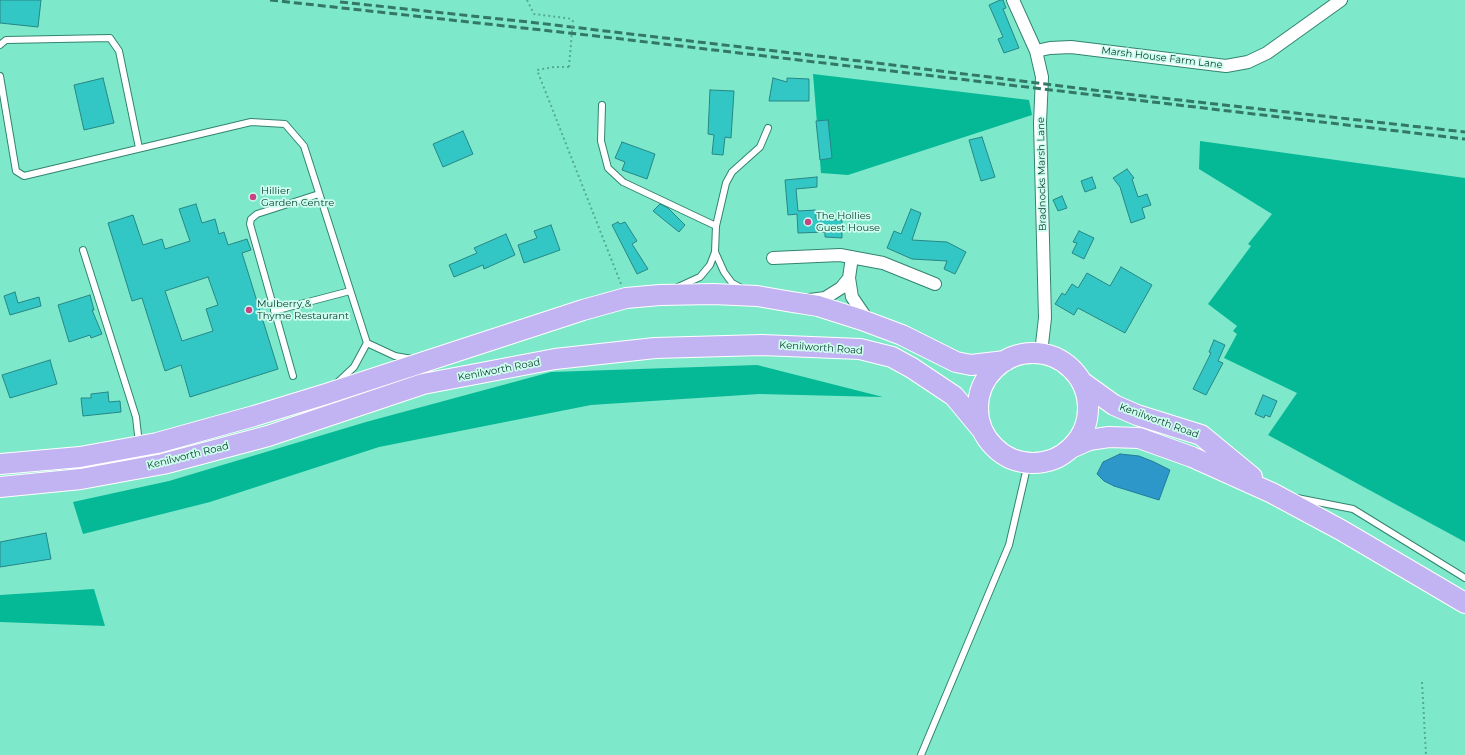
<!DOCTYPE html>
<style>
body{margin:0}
canvas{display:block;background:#7ee8ca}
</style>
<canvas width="1465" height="755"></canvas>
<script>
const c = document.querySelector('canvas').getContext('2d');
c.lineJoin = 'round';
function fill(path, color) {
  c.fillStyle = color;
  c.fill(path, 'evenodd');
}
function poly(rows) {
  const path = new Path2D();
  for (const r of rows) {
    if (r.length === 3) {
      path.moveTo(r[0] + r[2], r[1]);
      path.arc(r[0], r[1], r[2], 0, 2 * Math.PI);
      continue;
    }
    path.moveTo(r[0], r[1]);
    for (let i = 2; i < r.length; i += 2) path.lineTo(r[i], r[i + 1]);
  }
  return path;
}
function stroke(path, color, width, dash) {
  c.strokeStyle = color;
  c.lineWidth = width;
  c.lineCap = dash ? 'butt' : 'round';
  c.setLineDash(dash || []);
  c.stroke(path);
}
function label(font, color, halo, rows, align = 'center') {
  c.font = font + ' Montserrat,sans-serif';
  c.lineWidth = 3.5;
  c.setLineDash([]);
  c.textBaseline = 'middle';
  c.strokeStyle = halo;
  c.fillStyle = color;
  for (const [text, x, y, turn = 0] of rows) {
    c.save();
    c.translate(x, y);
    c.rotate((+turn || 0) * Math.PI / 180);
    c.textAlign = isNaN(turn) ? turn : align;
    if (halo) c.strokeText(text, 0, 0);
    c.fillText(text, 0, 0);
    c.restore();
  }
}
const green = poly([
 [813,74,1029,100,1032,115,848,175,821,173],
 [1200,141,1465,178,1465,542,1268,435,1297,393,1224,358,1237,334,1233,331,1237,326,1208,304,1251,246,1248,244,1272,214,1199,169],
 [757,365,883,397,759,394,591,405,379,447,210,502,83,534,73,502,169,481,366,422,551,372],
 [94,589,105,626,0,622,0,595]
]);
const water = poly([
 [1120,454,1139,456,1154,462,1170,470,1159,500,1114,486,1104,481,1097,474,1103,462,1120,454]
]);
const building = poly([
 [0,0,41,0,38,27,0,23,0,0],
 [1000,0,1003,0,1006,8,1003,9,1019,48,1004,53,998,39,1003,37,989,5,1000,0],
 [103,78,114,123,84,130,74,85,103,78],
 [773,78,787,82,787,78,809,79,809,101,769,101,773,78],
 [710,90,734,91,731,138,725,137,723,155,712,154,714,135,708,134,710,90],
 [828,120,832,158,820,160,816,121,828,120],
 [463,131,473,154,443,167,433,144,463,131],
 [982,137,995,177,981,181,969,140,982,137],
 [622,142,655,154,647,179,622,170,625,162,615,158,622,142],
 [1127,169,1134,178,1132,179,1138,197,1147,194,1151,205,1142,208,1145,218,1131,223,1120,187,1113,178,1127,169],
 [817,177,817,187,796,189,798,211,816,210,816,219,842,220,842,238,825,237,825,232,798,233,797,214,788,215,785,180,817,177],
 [1092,177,1096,188,1085,192,1081,181,1092,177],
 [1062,196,1067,208,1058,211,1053,200,1062,196],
 [196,204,202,223,215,219,219,234,224,232,228,245,247,239,251,250,242,253,278,369,190,397,181,365,165,371,142,298,132,301,108,223,133,215,143,245,162,239,165,249,190,241,179,209,196,204],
 [208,277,218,305,206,309,213,331,182,341,165,291,208,277],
 [660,204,668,208,685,225,679,232,653,211,660,204],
 [911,209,921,213,912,240,947,242,966,252,955,274,944,269,947,261,912,259,887,248,894,231,901,234,911,209],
 [618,222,620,224,625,222,637,241,632,244,648,269,637,274,612,225,618,222],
 [551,225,560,250,524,263,518,245,537,238,534,231,551,225],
 [1079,231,1094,238,1084,259,1072,253,1077,243,1073,242,1079,231],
 [506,234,515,255,484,269,483,265,454,277,449,265,477,253,474,248,506,234],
 [1121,267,1152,285,1125,333,1078,308,1074,315,1055,304,1062,293,1065,295,1072,284,1078,288,1087,273,1110,286,1121,267],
 [15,292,18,303,39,297,41,306,10,315,4,296,15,292],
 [90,295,94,310,92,310,102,334,91,338,90,335,69,342,58,305,90,295],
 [1214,340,1225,345,1218,361,1223,363,1206,395,1193,389,1211,353,1209,352,1214,340],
 [50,360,57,384,10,398,2,375,50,360],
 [108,392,109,402,120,401,121,412,83,416,81,398,91,398,91,394,108,392],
 [1263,395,1277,401,1270,417,1265,415,1264,418,1255,414,1263,395],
 [46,533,51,559,0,567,0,542,46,533]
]);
const path = poly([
 [527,0,534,14,573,19],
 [569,67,554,67,537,70,621,284],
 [1422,682,1426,755]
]);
const service = poly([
 [0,45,6,40,110,38,119,51,139,148],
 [0,76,16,171,24,176,251,122,285,124,304,146,367,343,354,367,337,383],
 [602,105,601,141,608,168,623,182,716,226],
 [83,250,136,417,139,444],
 [715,252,724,272,732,283,743,289],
 [676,288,700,277,710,265,715,252,716,226,726,183,732,172,760,147,768,128],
 [274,311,350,291],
 [367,343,395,356,412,359],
 [293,376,250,224,251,219,257,214,319,194],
 [1297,498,1353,509,1465,578],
 [921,755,1009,545,1028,463]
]);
const minor = poly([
 [1013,0,1036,51,1042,77,1040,123,1045,318,1041,353],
 [1036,51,1050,48,1071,47,1226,66,1248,62,1267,53,1341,0],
 [852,257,849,278,852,297,869,322],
 [773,258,840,255,883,263,935,284],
 [810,300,825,298,841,288,849,278]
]);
const trunk = poly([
 [1033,408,55],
 [1082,382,1114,405,1137,415,1201,435,1252,477],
 [1071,448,1089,440,1109,437,1139,438,1192,457,1272,493,1341,530,1465,603],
 [0,464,80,457,157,443,254,416,326,394,583,310,626,298,660,295,713,294,757,296,792,302,818,306,862,320,902,335,956,362,971,365,1005,361],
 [0,487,81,479,163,464,268,436,423,384,555,359,655,348,762,345,860,349,892,357,912,368,954,396,983,431]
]);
const rail = poly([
 [270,0,596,36,1465,139],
 [340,2,529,22,860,61,1126,94,1465,132]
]);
const pathBridge = poly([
 [569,67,573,19]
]);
const markers = [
 [253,197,4,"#c84385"],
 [808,222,4,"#c84385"],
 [249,310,4,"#c84385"]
];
const streetNames = [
 ["Marsh House Farm Lane",1162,58,7],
 ["Bradnocks Marsh Lane",1042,174,-91],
 ["Kenilworth Road",821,348,4],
 ["Kenilworth Road",499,370,-11],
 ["Kenilworth Road",1159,421,20],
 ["Kenilworth Road",188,456,-14]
];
const poiNames = [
 ["Hillier",261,191],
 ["Garden Centre",261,203],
 ["The Hollies",816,216],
 ["Guest House",816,228],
 ["Mulberry &",257,304],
 ["Thyme Restaurant",257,316]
];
fill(green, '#05b997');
fill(water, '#2c97c8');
stroke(water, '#227b9a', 1);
fill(building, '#32c6c4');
stroke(building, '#278785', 1);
stroke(service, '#32846f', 8);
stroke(minor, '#32846f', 14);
stroke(trunk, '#fff', 22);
stroke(path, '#55aa93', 2, [2, 3]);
stroke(service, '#fff', 6);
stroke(minor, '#fff', 12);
stroke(trunk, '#c2b4f2', 20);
stroke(rail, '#337866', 3, [8, 4]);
stroke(pathBridge, '#55aa93', 2, [2, 3]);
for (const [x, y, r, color] of markers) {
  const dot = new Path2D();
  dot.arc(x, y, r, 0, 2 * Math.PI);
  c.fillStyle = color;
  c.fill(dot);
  stroke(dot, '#cdfeee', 1.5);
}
label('10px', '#09392e', '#cdfeee', streetNames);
label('10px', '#09392e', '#cdfeee', poiNames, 'left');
</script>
